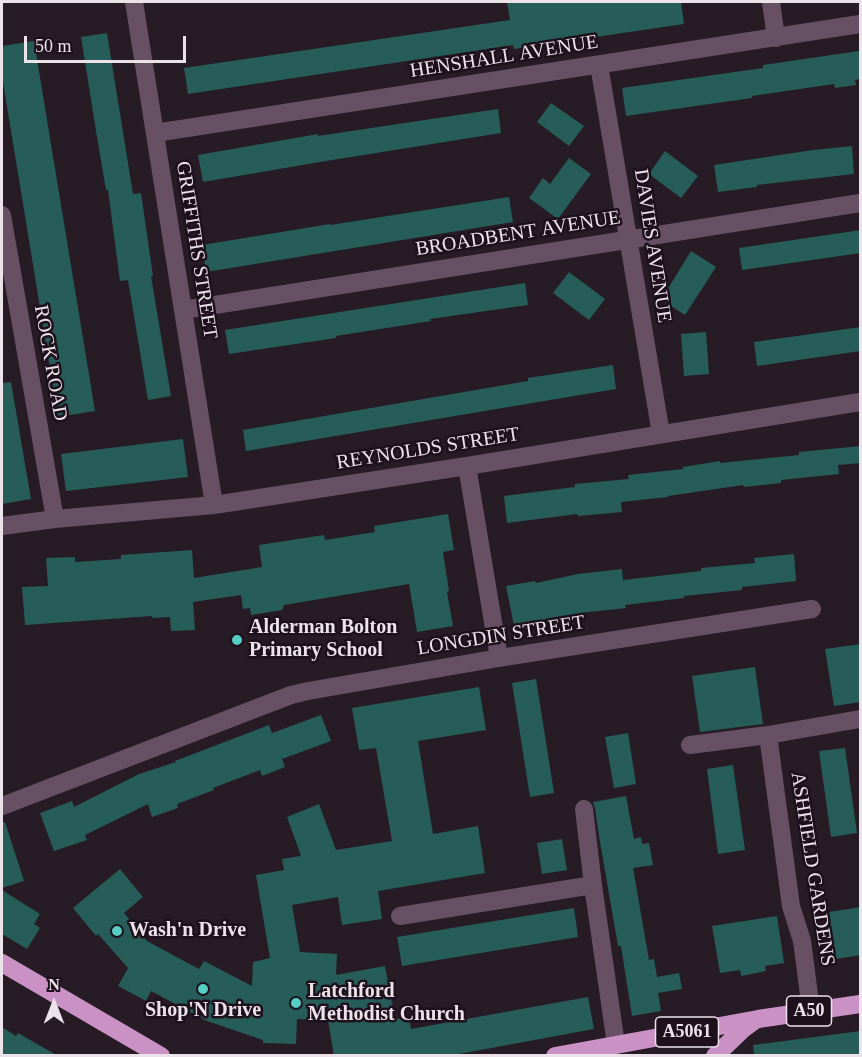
<!DOCTYPE html>
<style>
body{margin:0}
#map{position:relative;width:862px;height:1057px;overflow:hidden;background:#271b26;font-family:Georgia,serif}
canvas{display:block}
.frame{position:absolute;inset:0;border:3px solid #ebe2ea;pointer-events:none}
.north{position:absolute;left:24px;top:973px;width:60px;height:60px;-webkit-text-stroke:4px #1e111d;paint-order:stroke;rotate:0deg;font-size:16px;font-weight:700;line-height:24px;text-align:center;color:#ebe2ea}
.north::after{content:'';display:block;margin:auto;width:21px;height:27px;background:#ebe2ea;clip-path:polygon(50% 0,100% 100%,50% 72%,0 100%)}
.scale{position:absolute;left:24px;top:36px;width:162px;height:27px;box-sizing:border-box;border:3px solid #ebe2ea;border-top:0;padding-left:8px;font-size:18px;line-height:21px;white-space:nowrap;color:#ebe2ea;-webkit-text-stroke:4px #1e111d;paint-order:stroke}
</style>
<div id="map">
<canvas width="862" height="1057"></canvas>
<div class="frame"></div>
<div class="north">N</div>
<div class="scale">50 m</div>
</div>
<script>
const c = document.querySelector('canvas').getContext('2d');
c.lineJoin = 'round';
function fill(path, color) {
  c.fillStyle = color;
  c.fill(path, 'evenodd');
}
function poly(rows) {
  const path = new Path2D();
  for (const r of rows) {
    path.moveTo(r[0], r[1]);
    for (let i = 2; i < r.length; i += 2) path.lineTo(r[i], r[i + 1]);
  }
  return path;
}
function stroke(path, color, width, dash) {
  c.strokeStyle = color;
  c.lineWidth = width;
  c.lineCap = dash ? 'butt' : 'round';
  c.setLineDash(dash || []);
  c.stroke(path);
}
function label(font, color, halo, rows, align = 'center') {
  c.font = font + ' Georgia,serif';
  c.lineWidth = 5;
  c.setLineDash([]);
  c.textBaseline = 'middle';
  c.strokeStyle = halo;
  c.fillStyle = color;
  for (const [text, x, y, turn = 0] of rows) {
    c.save();
    c.translate(x, y);
    c.rotate((+turn || 0) * Math.PI / 180);
    c.textAlign = isNaN(turn) ? turn : align;
    if (halo) c.strokeText(text, 0, 0);
    c.fillText(text, 0, 0);
    c.restore();
  }
}
const building = poly([
 [507,2,681,2,684,24,514,49,513,45,188,94,184,68,510,20],
 [107,33,133,194,141,193,153,276,151,276,171,396,148,400,128,280,120,281,108,190,106,190,96,131,81,37],
 [34,41,95,411,58,417,2,76,2,46],
 [859,51,861,79,855,80,856,85,835,88,834,84,752,96,752,98,626,116,622,88,763,68,763,65],
 [551,103,584,126,569,146,537,122],
 [498,109,501,133,326,161,203,182,198,155,318,134,318,136],
 [852,146,854,174,757,185,757,187,718,192,714,165,813,150],
 [665,151,698,176,681,198,649,174],
 [569,158,591,174,558,219,529,198,543,178,550,184],
 [509,197,513,222,206,272,202,245,330,224,330,225],
 [861,230,861,253,742,270,739,248],
 [691,251,716,267,685,315,661,300],
 [569,272,605,299,589,320,553,293],
 [525,283,528,305,430,319,431,321,336,336,336,338,229,354,225,330],
 [861,327,861,351,757,366,754,342],
 [706,332,709,374,684,376,681,334],
 [613,365,616,389,246,451,243,430,528,381,528,378],
 [11,382,31,499,2,504,2,383],
 [183,439,188,477,66,491,61,454],
 [861,446,861,463,838,465,839,474,781,480,781,483,744,487,743,485,668,496,668,497,621,502,622,512,578,516,577,514,507,523,504,496,575,487,575,484,629,479,628,475,683,469,683,467,720,461,720,463,799,455,799,452],
 [448,514,454,550,443,552,449,591,447,592,453,626,417,632,409,584,284,605,282,610,251,615,250,608,243,609,241,595,193,602,195,630,171,631,170,617,152,618,152,616,25,625,22,587,48,586,46,558,75,557,75,562,121,559,121,555,192,550,194,578,262,567,259,545,324,535,325,540,375,532,374,526],
 [794,554,796,581,742,587,742,590,684,596,684,598,625,605,626,608,580,613,557,618,557,617,514,626,506,586,535,581,536,583,578,574,622,569,623,580,701,571,701,568,755,563,754,558],
 [861,644,861,702,834,706,825,649],
 [755,667,763,724,700,732,692,676],
 [536,679,554,793,530,797,512,683],
 [479,687,486,730,418,741,433,834,478,826,485,873,378,891,382,919,342,925,338,897,292,905,300,952,337,954,336,975,385,966,395,1019,409,1017,411,1029,588,997,594,1029,448,1056,334,1056,328,1020,297,1019,296,1044,263,1043,263,1040,207,1021,151,991,146,1001,118,986,128,968,98,934,96,936,73,908,120,869,143,897,124,913,147,941,199,969,204,961,252,986,253,962,270,958,256,875,284,870,282,859,301,856,287,817,319,804,336,850,392,841,376,748,359,750,352,708],
 [321,715,331,741,282,759,285,767,262,776,260,770,213,788,214,790,177,804,178,808,152,817,148,804,85,835,87,840,54,851,40,813,72,801,74,807,139,774,176,762,175,761,269,725,272,733],
 [628,733,636,784,614,788,605,737],
 [845,748,857,833,831,837,819,751],
 [733,765,745,850,718,854,707,769],
 [626,796,634,839,641,837,642,844,649,843,653,865,633,868,649,960,654,959,657,977,679,973,682,989,658,993,661,1011,632,1016,621,946,618,946,599,836,595,808,593,802],
 [5,822,24,881,2,888,2,823],
 [562,839,567,870,542,874,537,843],
 [2,890,40,914,34,924,40,928,27,949,2,934],
 [861,907,861,955,836,959,829,912],
 [574,908,578,937,402,966,397,937],
 [777,916,784,963,765,966,766,971,741,976,740,970,720,973,712,926],
 [2,1027,16,1036,18,1033,58,1056,2,1056],
 [861,1031,861,1056,754,1056,753,1045]
]);
const street = poly([
 [134,2,214,505],
 [771,2,776,38],
 [599,65,661,434],
 [155,133,860,24],
 [2,215,55,519],
 [183,310,860,203],
 [467,466,499,658],
 [2,526,55,519,214,505,467,466,860,402],
 [768,735,791,906,802,941,811,1010],
 [690,745,768,735,860,719],
 [2,806,291,695,308,691,499,658,812,609],
 [584,809,593,885,616,1045],
 [400,916,593,885]
]);
const highway = poly([
 [2,963,161,1056],
 [555,1056,758,1019,860,1004],
 [715,1056,743,1029,754,1021]
]);
const markers = [
 [237,640,6,"#56cec3"],
 [117,931,6,"#56cec3"],
 [203,989,6,"#56cec3"],
 [296,1003,6,"#56cec3"]
];
const shields = [
 [809,1011,45],
 [687,1032,63]
];
const shieldNames = [
 ["A50",809,1011],
 ["A5061",687,1032]
];
const streetNames = [
 ["HENSHALL AVENUE",504,57,-9],
 ["BROADBENT AVENUE",518,234,-9],
 ["DAVIES AVENUE",652,246,81],
 ["GRIFFITHS STREET",196,250,81],
 ["ROCK ROAD",50,363,80],
 ["REYNOLDS STREET",428,449,-9],
 ["LONGDIN STREET",501,636,-9],
 ["ASHFIELD GARDENS",812,869,81]
];
const poiNames = [
 ["Alderman Bolton",249,628],
 ["Primary School",249,651],
 ["Wash'n Drive",129,931],
 ["Latchford",308,992],
 ["Methodist Church",308,1015],
 ["Shop'N Drive",203,1011,"center"]
];
fill(building, '#265d58');
stroke(street, '#675064', 18);
stroke(highway, '#ca91c5', 18);
for (const [x, y, r, color] of markers) {
  const dot = new Path2D();
  dot.arc(x, y, r, 0, 2 * Math.PI);
  c.fillStyle = color;
  c.fill(dot);
  stroke(dot, '#1e111d', 2);
}
for (const [x, y, w] of shields) {
  const box = new Path2D();
  box.roundRect(x - w / 2, y - 15, w, 30, 4.5);
  c.fillStyle = '#1e111d';
  c.fill(box);
  stroke(box, '#ebe2ea', 1.5);
}
label('bold 18px', '#ebe2ea', null, shieldNames);
label('20px', '#ebe2ea', '#1e111d', streetNames);
label('bold 20px', '#ebe2ea', '#1e111d', poiNames, 'left');
</script>
